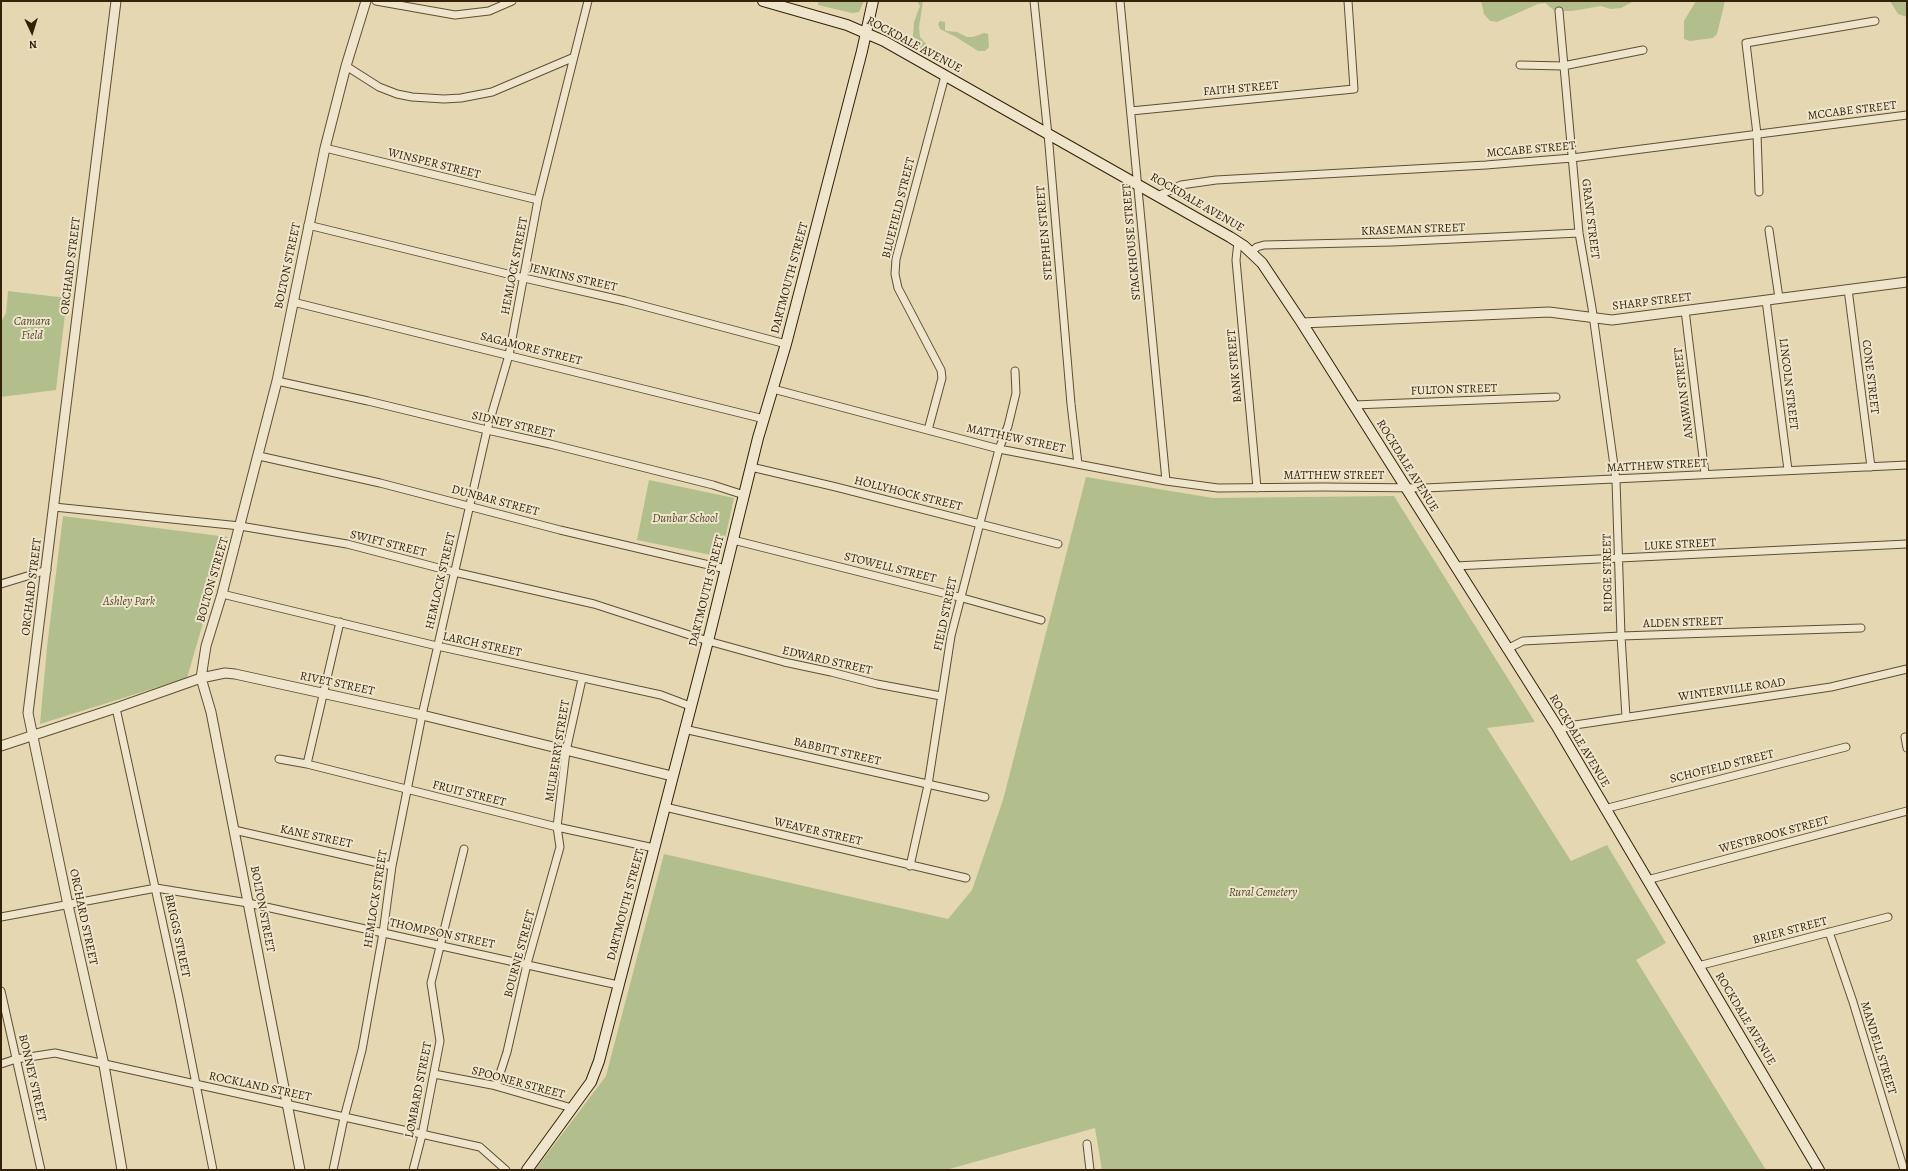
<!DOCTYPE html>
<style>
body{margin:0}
#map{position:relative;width:1908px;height:1171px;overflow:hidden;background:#e5d7b1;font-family:Alegreya,serif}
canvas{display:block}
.frame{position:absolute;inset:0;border:2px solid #332108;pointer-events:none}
.north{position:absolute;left:12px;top:12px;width:40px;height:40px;-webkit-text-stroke:3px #eee5cc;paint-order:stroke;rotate:176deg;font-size:11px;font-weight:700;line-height:16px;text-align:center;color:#332108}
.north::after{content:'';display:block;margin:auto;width:14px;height:18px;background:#332108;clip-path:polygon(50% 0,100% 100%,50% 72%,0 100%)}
</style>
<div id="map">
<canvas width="1908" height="1171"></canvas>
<div class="frame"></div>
<div class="north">N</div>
</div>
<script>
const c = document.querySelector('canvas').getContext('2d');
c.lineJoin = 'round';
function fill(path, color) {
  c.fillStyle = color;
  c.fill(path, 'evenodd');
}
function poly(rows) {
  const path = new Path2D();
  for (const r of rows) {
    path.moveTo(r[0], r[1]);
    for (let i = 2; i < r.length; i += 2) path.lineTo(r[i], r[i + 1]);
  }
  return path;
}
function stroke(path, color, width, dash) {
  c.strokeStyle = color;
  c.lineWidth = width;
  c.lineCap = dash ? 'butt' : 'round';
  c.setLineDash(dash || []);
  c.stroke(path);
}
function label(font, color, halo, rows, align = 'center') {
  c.font = font + ' Alegreya,serif';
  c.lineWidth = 4;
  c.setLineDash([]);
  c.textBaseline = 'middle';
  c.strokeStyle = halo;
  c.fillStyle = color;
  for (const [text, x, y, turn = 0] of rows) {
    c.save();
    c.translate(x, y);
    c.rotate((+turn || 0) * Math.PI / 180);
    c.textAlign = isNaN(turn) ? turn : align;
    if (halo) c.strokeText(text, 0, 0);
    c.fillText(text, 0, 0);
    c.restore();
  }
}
const green = poly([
 [818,1,864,1,859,12,852,13,818,5],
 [917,1,923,1,919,27,920,37,927,45,923,50,909,41,913,36,914,22,920,6],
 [1481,1,1634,1,1621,8,1611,9,1601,6,1572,11,1555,11,1545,3,1538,4,1497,22,1490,21,1484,14],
 [1696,1,1725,1,1717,34,1713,38,1690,41,1684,39,1684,21],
 [1890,1,1907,1,1907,17,1898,14],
 [940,21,945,22,945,30,947,31,957,32,967,37,973,37,984,33,988,34,989,47,985,51,978,51,956,37,940,29,938,24],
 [8,291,67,298,56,390,1,397,1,322,6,313],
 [1086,477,1213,498,1394,496,1535,722,1487,728,1571,861,1607,845,1666,943,1636,960,1766,1170,1102,1170,1095,1128,946,1170,535,1170,606,1076,664,854,948,919,972,890,1003,800],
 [649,480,734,498,721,557,637,540],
 [63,516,228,537,187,678,40,724,47,647]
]);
const minor = poly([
 [376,1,455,15,489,11,512,1],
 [1034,1,1049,145,1071,404,1078,464],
 [1120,1,1166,481],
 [1559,11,1579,233,1592,308,1616,480,1621,636,1626,717],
 [1520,65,1563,66,1643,50],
 [346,66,379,87,397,94,412,97,444,99,461,98,492,92,572,58],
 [1131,111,1354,89,1348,1],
 [325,148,538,200],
 [1759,192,1757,134,1746,43,1875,21],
 [1158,196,1181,185,1216,180,1486,165,1572,158,1907,115],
 [308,225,524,278,625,301,786,344],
 [1769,230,1779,298],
 [1238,242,1236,260,1257,488],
 [1251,252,1257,247,1264,245,1392,242,1579,233],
 [1848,289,1871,467],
 [1766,300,1788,470],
 [293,302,764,419],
 [1685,310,1705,474],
 [277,381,368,401,487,430,550,444,713,485,744,495],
 [773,389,999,449,1166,481,1218,488,1322,487,1425,488,1907,465],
 [1354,405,1556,397],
 [928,430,942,378,941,370,898,288,895,274,896,259,945,76],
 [259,456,380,483,560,530,726,569],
 [751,467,836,487,1058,544],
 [54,507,240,526,347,544,454,572,594,604,708,641,784,662,831,672,877,684,941,696],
 [733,540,959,597,1041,620],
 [1455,566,1907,544],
 [1,584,47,570],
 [222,594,437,646,661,695,690,706],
 [1507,649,1523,641,1621,636,1861,628],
 [116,708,179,998,213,1170],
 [684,729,985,797],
 [1559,730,1575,725,1831,687,1907,669],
 [1905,737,1907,748],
 [279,759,307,764,557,827,654,848],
 [307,764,340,622],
 [665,807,966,878],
 [1604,809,1846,747],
 [234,830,392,866],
 [910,866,928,785,951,636,999,449,1008,426,1016,393,1015,371],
 [1647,880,1907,811],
 [1,917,156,888,248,903,618,985],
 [1829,932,1853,1002,1904,1170],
 [1698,966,1888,917],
 [1,991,41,1170],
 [1,1064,16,1059,55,1053,480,1147,506,1170],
 [434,1074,492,1085,572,1108],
 [496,1086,507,1052,527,964,560,847,557,827,566,751,582,679],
 [1087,1144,1090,1170],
 [333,1170,344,1118,362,1050,383,933,392,866,422,715,487,430,509,355,538,200,588,1],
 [413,1170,422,1135,440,1041,431,983,464,849]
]);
const tertiary = poly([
 [116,1,28,713,68,905,104,1065,122,1170],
 [1302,323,1549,312,1612,320,1907,282],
 [1,746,116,708,201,678,225,673,235,674,422,715,672,776],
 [300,1170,211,712,201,678,206,646,222,594,277,381,325,148,346,66,366,1]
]);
const secondary = poly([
 [763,1,847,25,884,41,1230,237,1244,246,1262,263,1302,323,1556,725,1819,1170],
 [527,1170,591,1082,599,1061,708,641,758,438,786,344,862,51,873,1]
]);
const streetNames = [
 ["ROCKDALE AVENUE",914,45,28],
 ["FAITH STREET",1241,89,-5],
 ["MCCABE STREET",1852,111,-7],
 ["MCCABE STREET",1531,150,-5],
 ["WINSPER STREET",434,164,14],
 ["ROCKDALE AVENUE",1197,203,30],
 ["BLUEFIELD STREET",899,208,-76],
 ["GRANT STREET",1590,219,83],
 ["KRASEMAN STREET",1413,230,-2],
 ["STEPHEN STREET",1045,233,-95],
 ["STACKHOUSE STREET",1132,242,-95],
 ["ORCHARD STREET",71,266,-83],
 ["BOLTON STREET",288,266,-78],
 ["HEMLOCK STREET",515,266,-79],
 ["JENKINS STREET",573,278,13],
 ["DARTMOUTH STREET",790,278,-75],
 ["SHARP STREET",1652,302,-7],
 ["SAGAMORE STREET",531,349,14],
 ["BANK STREET",1235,366,-95],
 ["CONE STREET",1870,377,83],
 ["LINCOLN STREET",1788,384,83],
 ["FULTON STREET",1454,390,-2],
 ["ANAWAN STREET",1684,393,-97],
 ["SIDNEY STREET",513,425,13],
 ["MATTHEW STREET",1016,439,12],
 ["ROCKDALE AVENUE",1407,466,58],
 ["MATTHEW STREET",1657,466,-3],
 ["MATTHEW STREET",1334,476],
 ["HOLLYHOCK STREET",908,494,14],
 ["DUNBAR STREET",495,501,15],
 ["SWIFT STREET",388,544,14],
 ["LUKE STREET",1680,545,-3],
 ["STOWELL STREET",890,568,14],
 ["RIDGE STREET",1608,573,-91],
 ["BOLTON STREET",213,580,-74],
 ["HEMLOCK STREET",441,581,-77],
 ["ORCHARD STREET",32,587,-83],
 ["DARTMOUTH STREET",707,591,-76],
 ["FIELD STREET",946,614,-78],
 ["ALDEN STREET",1683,623,-2],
 ["LARCH STREET",482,645,12],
 ["EDWARD STREET",827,661,13],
 ["RIVET STREET",337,684,12],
 ["WINTERVILLE ROAD",1732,690,-8],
 ["ROCKDALE AVENUE",1579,741,59],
 ["MULBERRY STREET",558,751,-81],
 ["BABBITT STREET",837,752,13],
 ["SCHOFIELD STREET",1722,767,-14],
 ["FRUIT STREET",469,794,14],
 ["WEAVER STREET",818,832,13],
 ["WESTBROOK STREET",1774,835,-15],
 ["KANE STREET",316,837,12],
 ["HEMLOCK STREET",376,899,-81],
 ["DARTMOUTH STREET",626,905,-75],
 ["BOLTON STREET",262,909,79],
 ["ORCHARD STREET",83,917,78],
 ["BRIER STREET",1790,931,-15],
 ["THOMPSON STREET",442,934,12],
 ["BRIGGS STREET",177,936,78],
 ["BOURNE STREET",520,954,-75],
 ["ROCKDALE AVENUE",1745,1019,59],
 ["MANDELL STREET",1878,1048,73],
 ["BONNEY STREET",32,1078,77],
 ["SPOONER STREET",518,1083,15],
 ["ROCKLAND STREET",260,1087,12],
 ["LOMBARD STREET",419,1090,-79]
];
const parkNames = [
 ["Camara",32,322],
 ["Field",32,336],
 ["Dunbar School",685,519],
 ["Ashley Park",129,602],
 ["Rural Cemetery",1263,893]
];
fill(green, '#b2bf8d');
stroke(minor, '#604e32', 9);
stroke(tertiary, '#604e32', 11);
stroke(secondary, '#332108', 12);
stroke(minor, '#eee5cc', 7);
stroke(tertiary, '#eee5cc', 9);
stroke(secondary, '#eee5cc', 10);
label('12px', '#332108', '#eee5cc', streetNames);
label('italic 12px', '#534829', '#eee5cc', parkNames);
</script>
